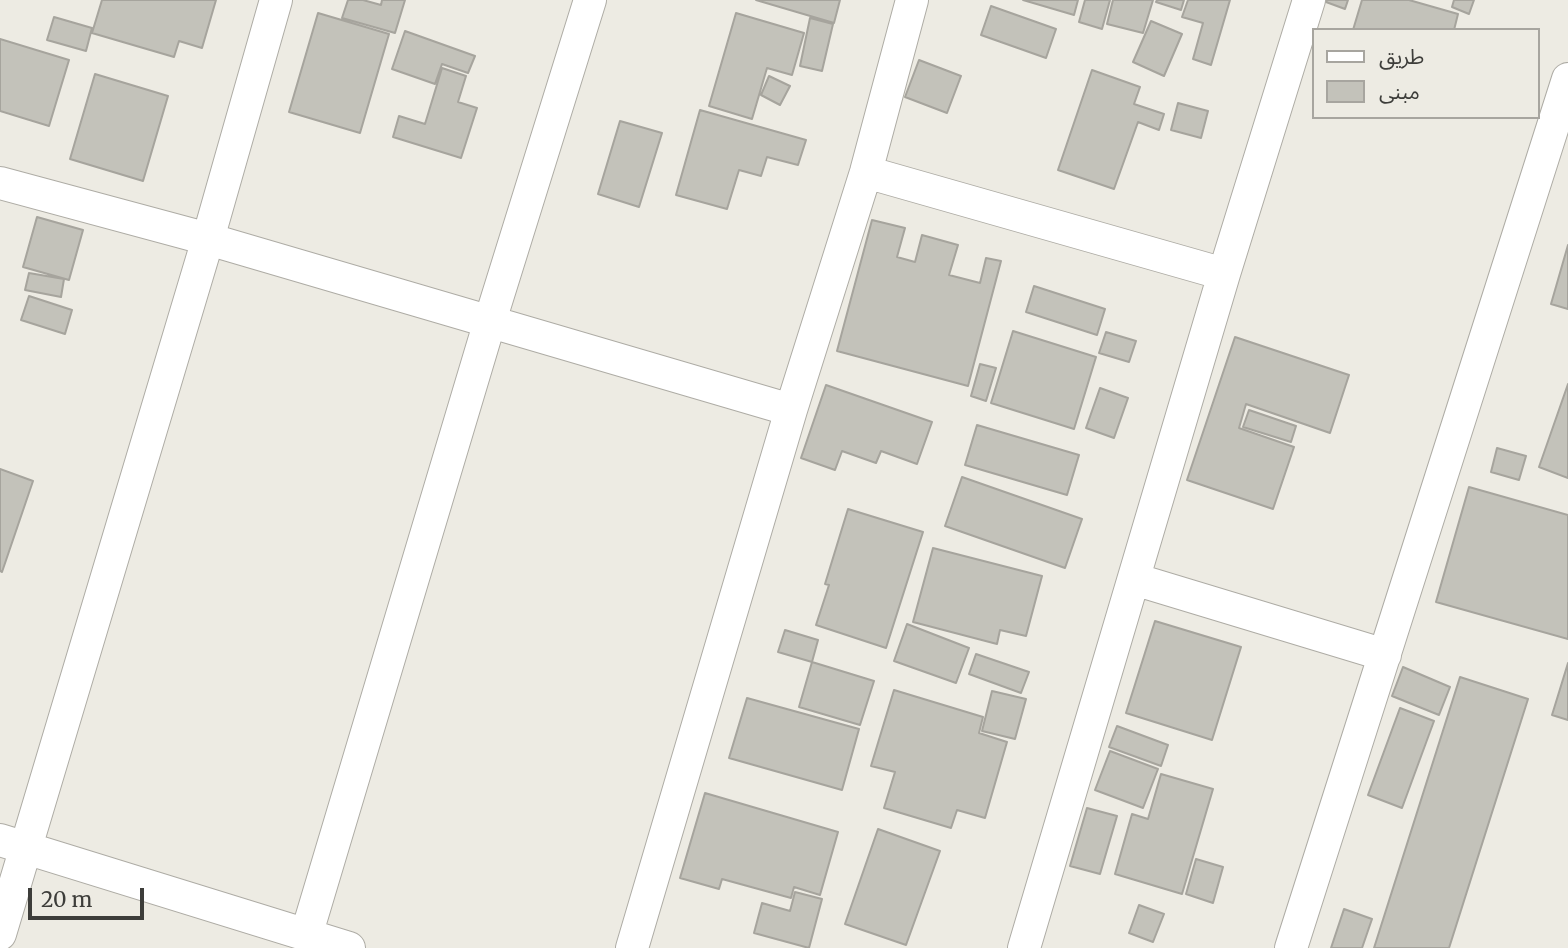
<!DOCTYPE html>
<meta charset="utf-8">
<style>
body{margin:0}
#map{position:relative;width:1568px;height:948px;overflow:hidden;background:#edebe3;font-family:Merriweather,"Noto Sans Arabic",serif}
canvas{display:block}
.legend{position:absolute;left:1312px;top:28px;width:228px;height:91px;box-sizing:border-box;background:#edebe3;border:2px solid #a7a59f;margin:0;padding:9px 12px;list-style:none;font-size:21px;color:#3d3d3a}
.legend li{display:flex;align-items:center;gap:14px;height:35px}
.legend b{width:35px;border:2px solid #a7a59f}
.scale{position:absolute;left:28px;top:888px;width:116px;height:32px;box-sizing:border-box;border:4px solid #3d3d3a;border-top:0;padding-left:9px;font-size:21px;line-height:24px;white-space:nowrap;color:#3d3d3a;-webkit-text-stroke:5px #edebe3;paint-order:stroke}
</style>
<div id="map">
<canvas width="1568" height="948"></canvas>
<ul class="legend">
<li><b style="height:9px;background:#fff"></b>طريق</li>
<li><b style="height:19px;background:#c3c2ba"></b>مبنى</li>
</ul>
<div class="scale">20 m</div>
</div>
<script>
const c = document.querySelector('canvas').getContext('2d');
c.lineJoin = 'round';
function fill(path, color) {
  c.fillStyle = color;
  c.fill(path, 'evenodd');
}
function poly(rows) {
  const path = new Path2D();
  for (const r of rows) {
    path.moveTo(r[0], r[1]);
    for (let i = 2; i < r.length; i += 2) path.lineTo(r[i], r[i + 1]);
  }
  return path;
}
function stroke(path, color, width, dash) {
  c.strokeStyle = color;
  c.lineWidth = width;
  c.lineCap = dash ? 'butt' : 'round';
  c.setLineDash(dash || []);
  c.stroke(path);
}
const building = poly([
 [102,0,216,0,202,48,179,41,174,57,92,33,102,0],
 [348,0,363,0,381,5,382,0,405,0,395,33,342,18,348,0],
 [756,0,840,0,834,23,756,0],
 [1023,0,1078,0,1074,15,1023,0],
 [1085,0,1110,0,1102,29,1079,22,1085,0],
 [1113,0,1153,0,1143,33,1107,24,1113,0],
 [1157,0,1184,0,1181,10,1156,2,1157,0],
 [1188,0,1230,0,1211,65,1193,59,1203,23,1182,17,1188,0],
 [1327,0,1348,0,1345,9,1326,2,1327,0],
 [1362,0,1409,0,1458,14,1454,30,1353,30,1362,0],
 [1454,0,1474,0,1469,14,1452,7,1454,0],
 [991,6,1056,29,1046,58,981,35,991,6],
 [318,13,389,34,360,133,289,112,318,13],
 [736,13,804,33,792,75,767,68,752,119,709,106,736,13],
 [54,17,92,28,86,51,47,40,54,17],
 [810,18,833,24,822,71,800,66,810,18],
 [1151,21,1182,34,1164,76,1133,62,1151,21],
 [405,31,475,56,468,73,442,64,435,84,392,69,405,31],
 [0,39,69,60,49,126,0,111,0,39],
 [919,60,961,76,947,113,905,97,919,60],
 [442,68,466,76,458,102,477,108,461,158,393,137,399,116,425,124,442,68],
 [1092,70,1140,87,1134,104,1164,114,1159,130,1138,122,1114,189,1058,170,1092,70],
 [95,74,168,96,143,181,70,159,95,74],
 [769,76,790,86,780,105,761,95,769,76],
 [1178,103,1208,111,1201,138,1171,130,1178,103],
 [700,110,806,140,798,165,767,157,761,176,739,170,727,209,676,195,700,110],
 [620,121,662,133,639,207,598,194,620,121],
 [37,217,83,230,69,280,23,267,37,217],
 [872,220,905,228,897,257,915,262,922,235,958,245,949,275,980,283,986,258,1001,261,968,386,837,351,872,220],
 [1568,245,1568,309,1551,304,1568,245],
 [29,273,64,279,61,297,25,290,29,273],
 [1034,286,1105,309,1097,335,1026,312,1034,286],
 [29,296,72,310,65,334,21,320,29,296],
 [1013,331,1096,357,1074,429,991,403,1013,331],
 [1106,332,1136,341,1129,362,1099,353,1106,332],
 [1235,337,1349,375,1330,433,1246,404,1239,428,1294,447,1273,509,1187,480,1235,337],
 [980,364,996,368,986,401,971,396,980,364],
 [1568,384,1568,478,1539,467,1568,384],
 [826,385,932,422,917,464,881,451,876,463,842,451,835,470,801,458,826,385],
 [1100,388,1128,398,1114,438,1086,428,1100,388],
 [1249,410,1296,426,1291,442,1243,427,1249,410],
 [977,425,1079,455,1067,495,965,465,977,425],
 [1497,448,1526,456,1519,480,1491,472,1497,448],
 [0,469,33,481,2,572,0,571,0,469],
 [962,477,1082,519,1065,568,945,526,962,477],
 [1469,487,1568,515,1568,639,1436,602,1469,487],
 [848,509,923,532,886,648,816,625,829,585,825,584,848,509],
 [933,548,1042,576,1026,636,1000,630,997,644,913,622,933,548],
 [1155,621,1241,647,1212,740,1126,713,1155,621],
 [907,624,969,648,956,683,894,661,907,624],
 [785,630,818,640,812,662,778,652,785,630],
 [976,654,1029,672,1021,693,969,674,976,654],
 [812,662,874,681,860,725,799,707,812,662],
 [1568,663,1568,720,1552,715,1568,663],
 [1403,667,1450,687,1439,715,1392,696,1403,667],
 [1460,677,1528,699,1449,948,1374,948,1460,677],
 [894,690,983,717,979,733,1007,742,985,818,957,810,951,828,884,808,895,772,871,766,894,690],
 [992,691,1026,699,1015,739,982,731,992,691],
 [747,698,859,729,842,790,729,758,747,698],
 [1400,708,1434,721,1402,808,1368,795,1400,708],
 [1117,726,1168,745,1161,766,1109,747,1117,726],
 [1110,751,1158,769,1143,808,1095,790,1110,751],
 [1161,774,1213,789,1182,894,1115,874,1132,814,1148,819,1161,774],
 [705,793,838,832,820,895,794,887,791,898,722,879,719,889,680,878,705,793],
 [1087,808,1117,816,1100,874,1070,866,1087,808],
 [878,829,940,851,906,945,845,924,878,829],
 [1196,859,1223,867,1213,903,1186,894,1196,859],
 [795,892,822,899,809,948,754,933,762,903,790,911,795,892],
 [1139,905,1164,914,1153,942,1129,933,1139,905],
 [1344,909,1372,919,1362,948,1331,948,1344,909]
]);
const street = poly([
 [866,172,1224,274],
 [0,183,208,239,791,410],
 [1134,579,1385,655],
 [0,840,349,948],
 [0,934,208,239,276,0],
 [306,936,490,321,590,0],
 [632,948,791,410,866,172,912,0],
 [1024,948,1224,274,1309,0],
 [1291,948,1568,79]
]);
fill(building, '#c3c2ba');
stroke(building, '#a6a49d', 2);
stroke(street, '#aeaca5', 34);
stroke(street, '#fff', 32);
</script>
